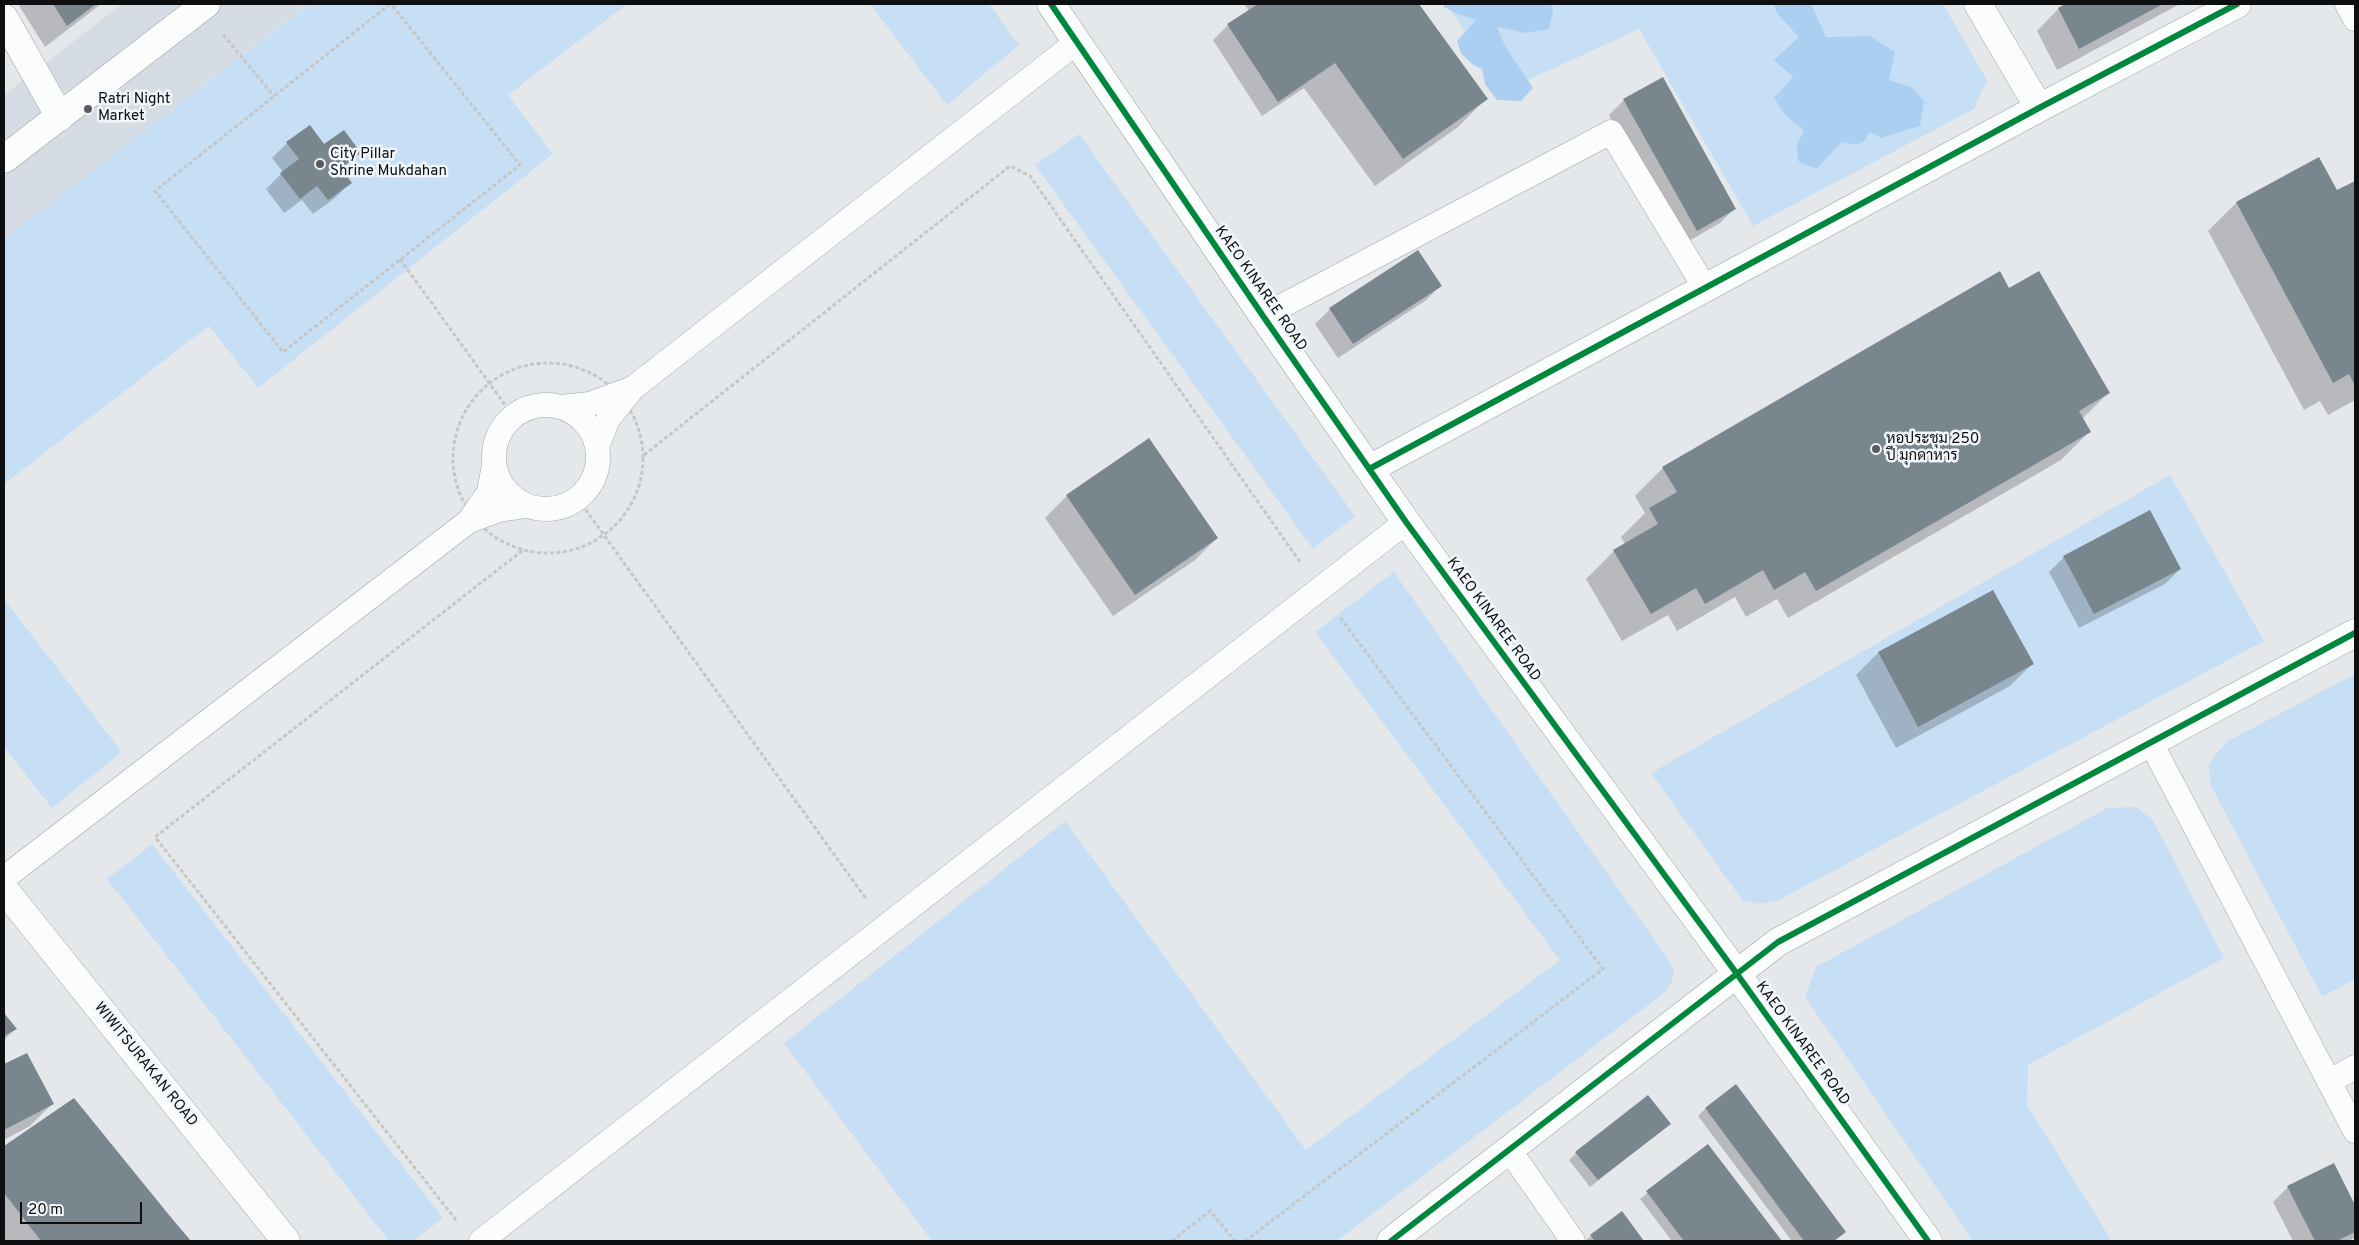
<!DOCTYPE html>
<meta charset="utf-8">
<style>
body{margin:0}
#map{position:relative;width:2359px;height:1245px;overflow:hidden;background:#e5e8eb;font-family:Overpass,sans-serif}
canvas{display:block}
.frame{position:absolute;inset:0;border:5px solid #0d0f10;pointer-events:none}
.scale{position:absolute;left:20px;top:1202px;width:122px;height:22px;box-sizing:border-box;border:2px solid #0d0f10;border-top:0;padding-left:6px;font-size:15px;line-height:18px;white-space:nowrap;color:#0d0f10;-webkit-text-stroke:4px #f1f6fb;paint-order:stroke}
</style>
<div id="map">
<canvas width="2359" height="1245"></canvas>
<div class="frame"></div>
<div class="scale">20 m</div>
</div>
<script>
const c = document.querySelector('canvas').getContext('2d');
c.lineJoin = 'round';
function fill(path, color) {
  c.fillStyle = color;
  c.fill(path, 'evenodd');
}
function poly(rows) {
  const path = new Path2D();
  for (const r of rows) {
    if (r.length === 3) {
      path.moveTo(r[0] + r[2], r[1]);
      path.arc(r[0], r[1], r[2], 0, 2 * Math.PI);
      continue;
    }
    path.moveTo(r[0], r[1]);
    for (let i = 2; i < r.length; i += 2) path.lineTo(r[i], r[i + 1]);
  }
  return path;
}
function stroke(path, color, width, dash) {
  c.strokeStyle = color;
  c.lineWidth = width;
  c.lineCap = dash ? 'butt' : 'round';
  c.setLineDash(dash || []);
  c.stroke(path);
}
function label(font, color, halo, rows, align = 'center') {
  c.font = font + ' Overpass,Sarabun,sans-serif';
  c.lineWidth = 5;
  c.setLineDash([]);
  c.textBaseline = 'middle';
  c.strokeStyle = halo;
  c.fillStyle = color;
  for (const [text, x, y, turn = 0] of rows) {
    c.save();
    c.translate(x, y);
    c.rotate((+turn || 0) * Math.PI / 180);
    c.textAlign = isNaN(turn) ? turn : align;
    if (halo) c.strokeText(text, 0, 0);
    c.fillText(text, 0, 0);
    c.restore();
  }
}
const built = poly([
 [122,4,308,4,4,239,4,95]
]);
const green = poly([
 [309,4,627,4,508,95,553,154,258,388,209,326,4,484,4,239],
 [870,4,989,4,1019,45,947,105],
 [1446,4,1943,4,1987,80,1974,109,1753,226,1639,29,1507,90],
 [1079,134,1355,516,1313,549,1035,165],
 [2170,475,2264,641,1777,901,1759,904,1743,901,1651,773],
 [1394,572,1666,956,1674,969,1672,981,1663,994,1337,1241,932,1241,784,1043,1065,821,1306,1150,1560,960,1315,632],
 [4,599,122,752,52,808,4,747],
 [2355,674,2355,979,2322,997,2211,786,2208,765,2226,742],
 [2136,807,2153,820,2224,958,2028,1065,2027,1105,2112,1241,1973,1241,1805,997,1816,967,2107,808],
 [152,844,443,1218,413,1241,389,1241,107,879]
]);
const forest = poly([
 [1444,4,1551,4,1553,11,1549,29,1526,33,1497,27,1505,46,1533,88,1521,101,1497,100,1485,84,1482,69,1472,64,1461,53,1457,41,1476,20,1458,14,1444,7],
 [1774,4,1811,4,1826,37,1870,36,1895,52,1889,80,1911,87,1924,101,1920,126,1881,138,1870,132,1864,141,1857,145,1842,142,1816,169,1798,161,1797,145,1804,130,1786,116,1774,98,1793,77,1774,60,1799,37,1777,13]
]);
const shadow = poly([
 [18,4,101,4,45,47],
 [1244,4,1418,4,1486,99,1458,127,1375,186,1304,88,1262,116,1213,40,1228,25,1249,11],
 [2068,4,2180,4,2057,70,2037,31,2058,9],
 [1624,100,1735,208,1720,223,1682,245,1609,115],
 [287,143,324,146,359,153,341,170,350,183,335,198,313,214,302,200,284,213,266,189,283,172,272,158],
 [2318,158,2336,192,2355,182,2355,400,2328,415,2320,401,2304,410,2208,231,2236,203],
 [1440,286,1425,301,1338,358,1315,324,1330,309],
 [2009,289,2108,393,2082,419,2089,432,2061,460,1788,618,1777,599,1746,617,1735,597,1677,631,1668,615,1622,641,1586,579,1614,551,1625,544,1621,537,1645,513,1635,496,1663,468],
 [1067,496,1217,538,1195,560,1113,616,1045,518],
 [2064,557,2180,569,2165,584,2079,628,2049,572],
 [1992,592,2032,664,2010,686,1896,748,1856,675,1878,653],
 [4,1015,15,1029,4,1040],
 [26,1054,52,1104,30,1126,4,1140,4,1066],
 [73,1100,189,1241,136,1241,145,1235,145,1232,132,1241,4,1241,4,1147],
 [1705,1109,1845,1232,1834,1241,1792,1241,1698,1116],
 [1670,1124,1590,1187,1569,1160,1576,1153],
 [1708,1146,1781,1241,1672,1241,1640,1199],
 [2334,1165,2355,1208,2355,1236,2350,1241,2293,1241,2273,1202,2288,1187],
 [1622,1213,1643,1241,1585,1241,1591,1236]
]);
const building = poly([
 [53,4,96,4,67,26],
 [1258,4,1419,4,1488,99,1403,159,1335,63,1278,102,1227,24],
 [2065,4,2163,4,2079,49,2058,8],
 [1663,77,1736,209,1697,231,1623,99],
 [310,125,324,144,344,130,361,153,341,168,352,183,328,200,317,186,300,199,280,173,299,159,286,142],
 [2319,157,2337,190,2355,181,2355,386,2349,374,2333,383,2236,202],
 [1418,250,1442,286,1353,344,1329,308],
 [2000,271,2009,288,2039,271,2110,393,2079,411,2091,432,1816,591,1805,572,1774,590,1763,570,1705,604,1696,588,1651,614,1613,550,1658,524,1649,508,1677,492,1662,467],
 [1149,438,1218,538,1135,595,1066,495],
 [2150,510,2181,569,2094,614,2063,556],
 [1993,590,2034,664,1918,727,1878,652],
 [4,1013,17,1029,4,1036],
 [27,1053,54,1104,4,1130,4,1064],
 [1736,1084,1846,1232,1834,1241,1804,1241,1705,1108],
 [1648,1095,1671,1124,1598,1180,1575,1152],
 [74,1098,169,1215,191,1241,41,1241,4,1193,4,1146],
 [1708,1144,1782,1241,1684,1241,1646,1191],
 [2334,1163,2355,1205,2355,1232,2337,1241,2315,1241,2287,1186],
 [1622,1211,1644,1241,1595,1241,1590,1235]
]);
const path = poly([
 [390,4,155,191,283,352,520,165,391,4],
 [223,35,274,96],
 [400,259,513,416],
 [548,458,95],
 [644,455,1010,166,1030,176,1300,562],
 [578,499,867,900],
 [456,1220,155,837,523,550],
 [1172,1241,1210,1211,1235,1241],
 [1245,1241,1603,969,1339,616]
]);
const service = poly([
 [2347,4,2355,19],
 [1263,316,1611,132,1705,288],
 [633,388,1077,42],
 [546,457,52],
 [561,407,590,404,633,388,608,419,597,447],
 [494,465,489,492,469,521,499,510,526,506],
 [2151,743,2355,1131],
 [4,878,469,521],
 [2329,1082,2355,1067],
 [1510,1151,1573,1241],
 [481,1241,1406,522]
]);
const minor = poly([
 [1978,4,2039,108],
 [4,18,60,117],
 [4,159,206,4],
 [1371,468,2039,108,2237,4],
 [1391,1241,1778,942,2355,633]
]);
const tertiary = poly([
 [1051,4,1263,316,1406,522,1737,974,1928,1241]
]);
const secondary = poly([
 [4,889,286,1241]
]);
const cycleway = poly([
 [1051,4,1263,316,1406,522,1737,974,1928,1241],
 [1371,468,2039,108,2237,4],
 [1391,1241,1778,942,2355,633]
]);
const markers = [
 [88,109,5,"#595b5d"],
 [320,164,5,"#595b5d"],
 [1876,449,5,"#595b5d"]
];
const poiNames = [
 ["Ratri Night",98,100],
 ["Market",98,117],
 ["City Pillar",330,155],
 ["Shrine Mukdahan",330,172],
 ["หอประชุม 250",1886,440],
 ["ปี มุกดาหาร",1886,457]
];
const streetNames = [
 ["KAEO KINAREE ROAD",1260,289,55],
 ["KAEO KINAREE ROAD",1493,620,54],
 ["KAEO KINAREE ROAD",1802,1044,54],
 ["WIWITSURAKAN ROAD",145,1065,51]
];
fill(built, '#d5dce3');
fill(green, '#c7dff5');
fill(forest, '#abcff0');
fill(shadow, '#0003');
fill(building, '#7a868e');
stroke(service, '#a1a3a5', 25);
stroke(minor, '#a1a3a5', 29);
stroke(tertiary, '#a1a3a5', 29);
stroke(secondary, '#a1a3a5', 29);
stroke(path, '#c6c6c7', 3, [4, 2.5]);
stroke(service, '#fbfcfc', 24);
stroke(minor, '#fbfcfc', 28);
stroke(tertiary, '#fbfcfc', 28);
stroke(secondary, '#fbfcfc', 28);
stroke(cycleway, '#00873e', 6);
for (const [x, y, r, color] of markers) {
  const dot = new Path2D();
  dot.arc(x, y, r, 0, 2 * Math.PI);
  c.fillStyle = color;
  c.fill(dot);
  stroke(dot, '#f1f6fb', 2);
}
label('15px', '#0d0f10', '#f1f6fb', poiNames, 'left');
label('15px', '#0d0f10', '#f1f6fb', streetNames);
</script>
